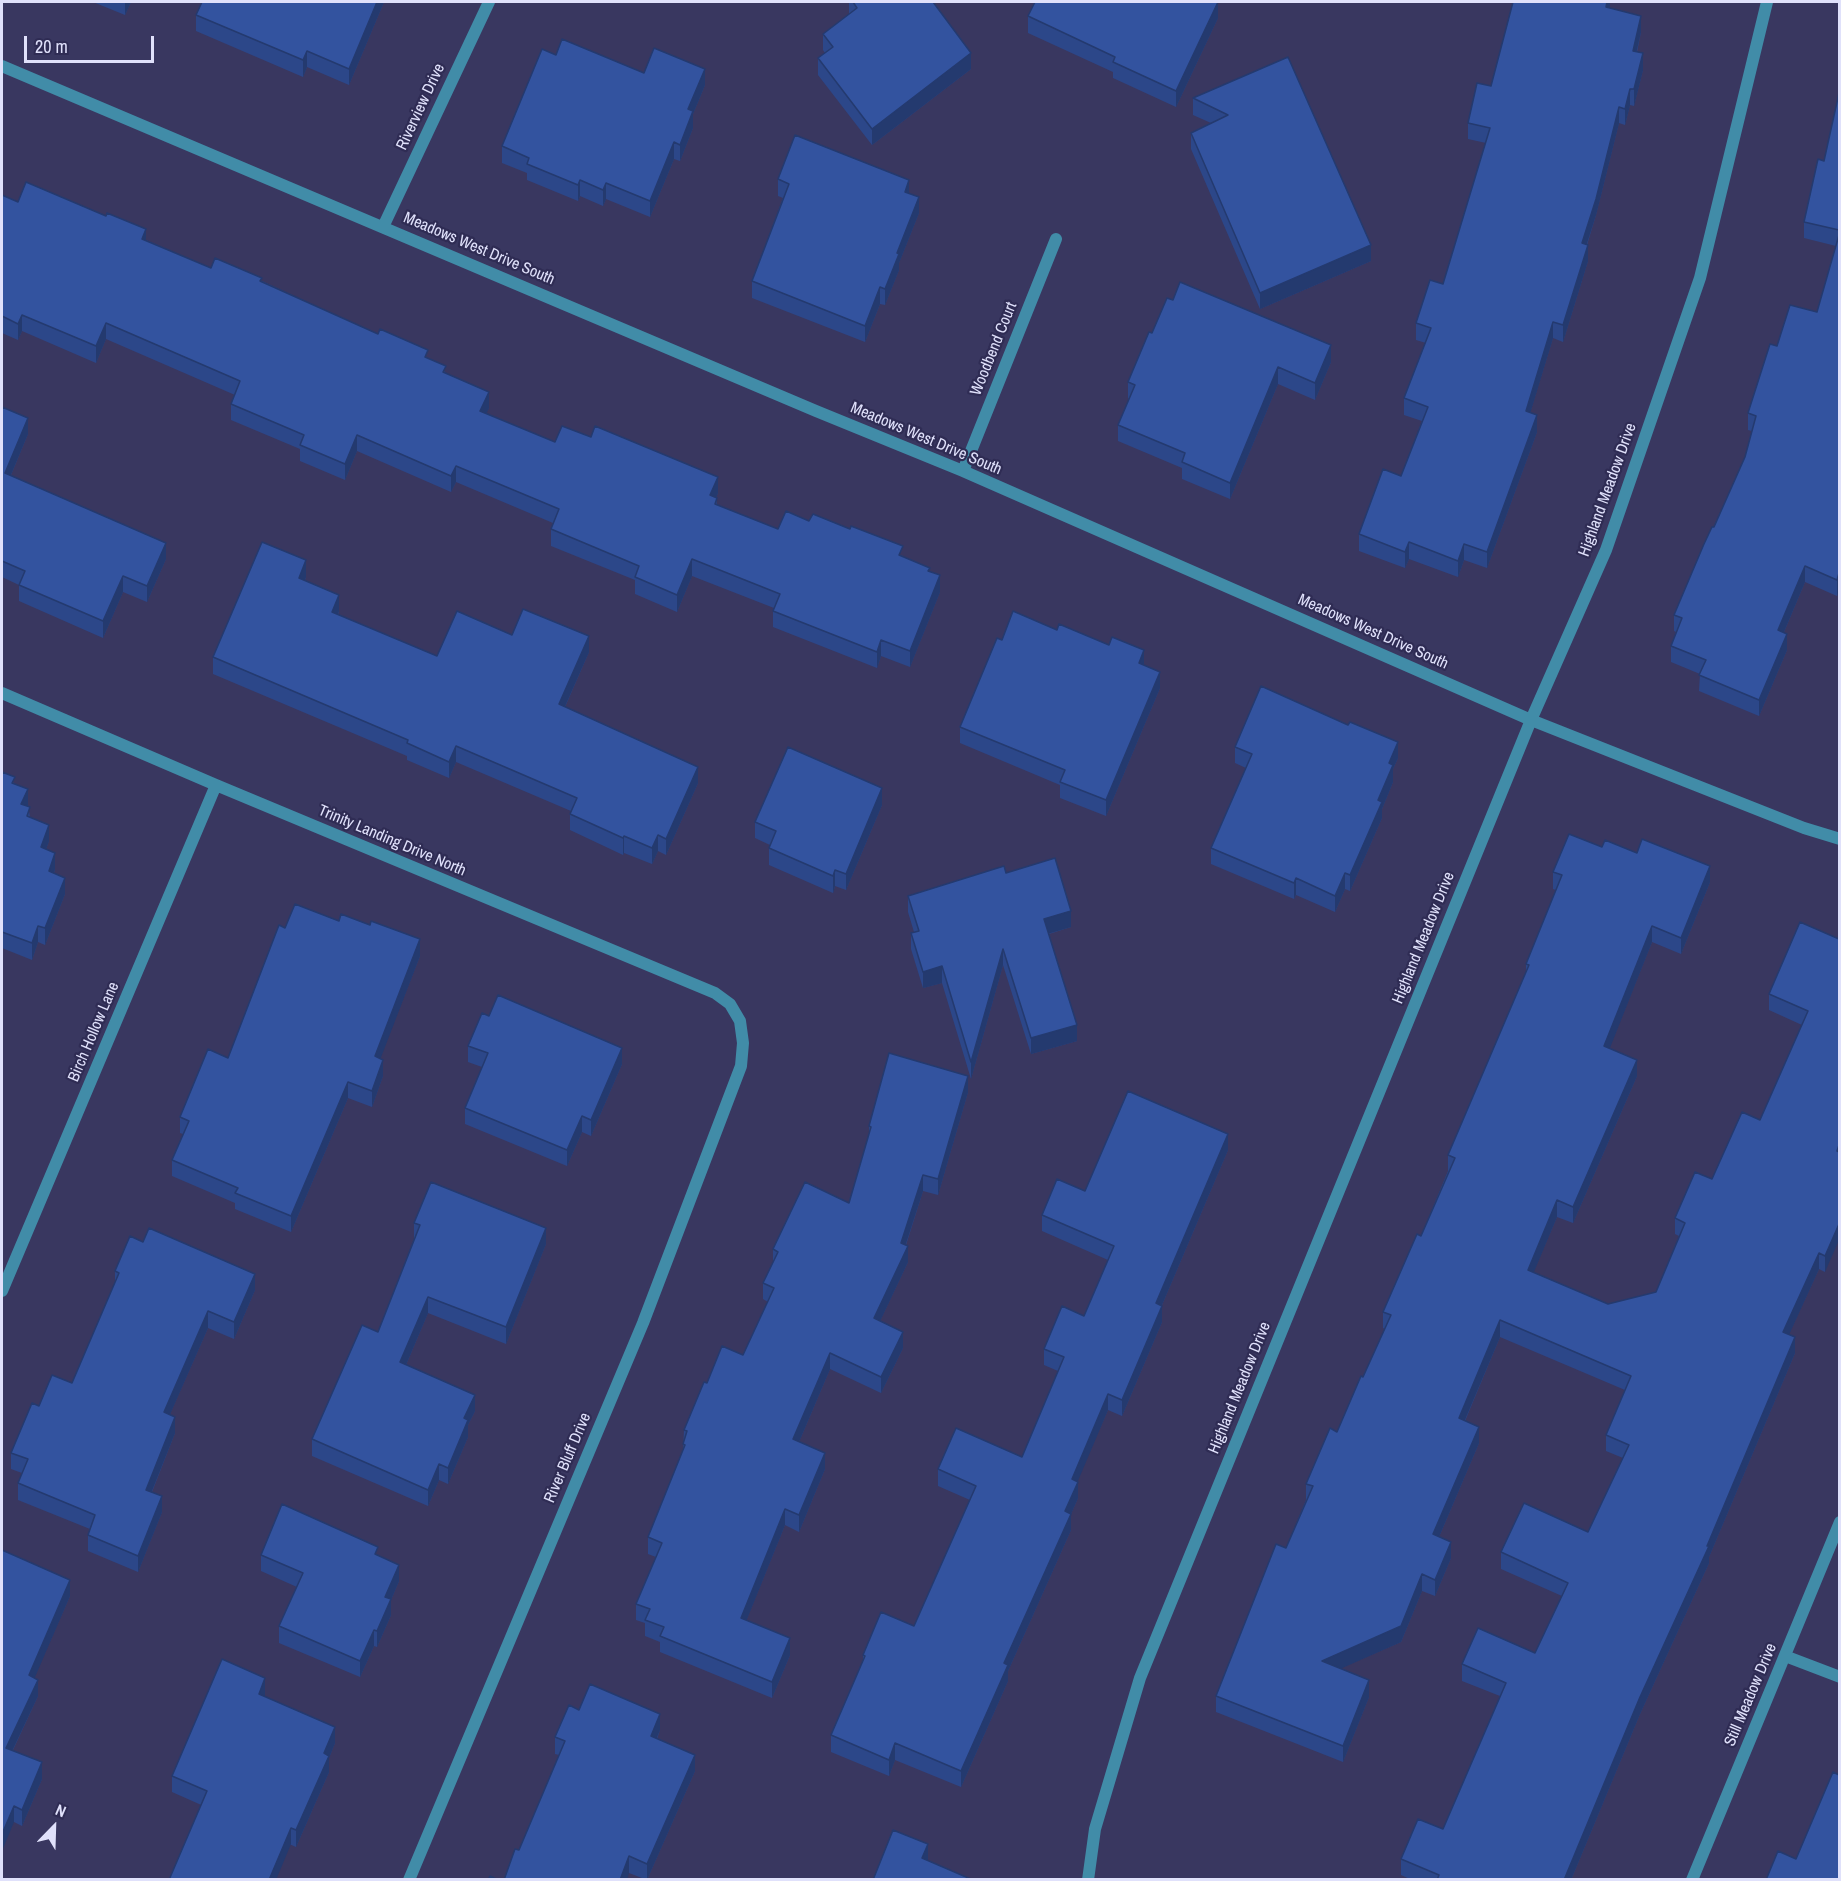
<!DOCTYPE html>
<style>
body{margin:0}
#map{position:relative;width:1841px;height:1881px;overflow:hidden;background:#393760;font-family:"Archivo Narrow",sans-serif}
canvas{display:block}
.frame{position:absolute;inset:0;border:3px solid #e0e1fb;pointer-events:none}
.north{position:absolute;left:24px;top:1797px;width:60px;height:60px;-webkit-text-stroke:4px #2f2c54;paint-order:stroke;rotate:23deg;font-size:16px;font-weight:700;line-height:24px;text-align:center;color:#e0e1fb}
.north::after{content:'';display:block;margin:auto;width:21px;height:27px;background:#e0e1fb;clip-path:polygon(50% 0,100% 100%,50% 72%,0 100%)}
.scale{position:absolute;left:24px;top:36px;width:130px;height:27px;box-sizing:border-box;border:3px solid #e0e1fb;border-top:0;padding-left:8px;font-size:18px;line-height:21px;white-space:nowrap;color:#e0e1fb;-webkit-text-stroke:4px #2f2c54;paint-order:stroke}
</style>
<div id="map">
<canvas width="1841" height="1881"></canvas>
<div class="frame"></div>
<div class="north">N</div>
<div class="scale">20 m</div>
</div>
<script>
const c = document.querySelector('canvas').getContext('2d');
c.lineJoin = 'round';
function poly(rows) {
  const path = new Path2D();
  for (const r of rows) {
    path.moveTo(r[0], r[1]);
    for (let i = 2; i < r.length; i += 2) path.lineTo(r[i], r[i + 1]);
  }
  return path;
}
function stroke(path, color, width, dash) {
  c.strokeStyle = color;
  c.lineWidth = width;
  c.lineCap = dash ? 'butt' : 'round';
  c.setLineDash(dash || []);
  c.stroke(path);
}
function fill(path, color) {
  c.fillStyle = color;
  c.fill(path, 'evenodd');
}
function label(font, color, halo, rows, align = 'center') {
  c.font = font + ' "Archivo Narrow",sans-serif';
  c.lineWidth = 4.5;
  c.setLineDash([]);
  c.textBaseline = 'middle';
  c.strokeStyle = halo;
  c.fillStyle = color;
  for (const [text, x, y, turn = 0] of rows) {
    c.save();
    c.translate(x, y);
    c.rotate((+turn || 0) * Math.PI / 180);
    c.textAlign = isNaN(turn) ? turn : align;
    if (halo) c.strokeText(text, 0, 0);
    c.fillText(text, 0, 0);
    c.restore();
  }
}
const street = poly([
 [2,66,816,411,963,471,1531,720,1804,828,1840,839],
 [383,227,489,2],
 [963,471,1056,239],
 [2,693,216,785,715,993,730,1004,740,1021,743,1043,741,1066,643,1323,409,1880],
 [2,1291,216,785],
 [1785,1656,1840,1677],
 [1088,1880,1095,1829,1140,1678,1531,720,1606,550,1700,278,1767,2],
 [1692,1880,1840,1522]
]);
const wall = poly([
 [93,2,131,2,125,15],
 [384,2,349,85,307,67,303,77,196,31,196,15],
 [849,2,933,2,971,69,872,145,818,75,818,58,825,53,823,50,823,34,849,14],
 [1610,2,1609,8,1641,32,1637,52,1643,70,1634,106,1630,105,1625,125,1619,123,1596,215,1587,245,1588,261,1563,342,1553,338,1530,413,1537,432,1487,568,1464,560,1458,577,1409,559,1405,568,1359,551,1359,534,1401,476,1422,421,1404,415,1404,398,1426,343,1416,340,1416,323,1443,284,1486,143,1468,139,1468,123,1491,86],
 [1028,16,1218,18,1176,107,1113,78,1113,72,1028,33],
 [556,55,705,85,693,114,693,128,680,161,674,159,650,217,606,199,603,206,580,196,578,201,527,180,527,173,502,163,502,146],
 [1288,57,1371,261,1260,309,1191,149,1191,133,1211,123,1193,115,1193,98],
 [1839,93,1839,589,1837,596,1805,582,1784,632,1787,650,1759,716,1699,691,1700,674,1671,662,1671,646,1676,632,1674,631,1674,615,1745,457,1752,431,1748,430,1748,413,1777,346,1817,312,1836,246,1804,238,1804,222,1824,161],
 [778,179,909,194,919,213,899,263,899,270,885,305,880,304,865,342,752,298,752,281,783,198,778,196],
 [2,195,18,202,146,240,211,268,262,281,428,358,489,408,486,413,555,442,718,493,716,497,717,505,778,529,809,521,903,556,930,572,940,592,910,667,881,656,877,668,773,627,773,611,774,608,692,576,677,612,635,594,635,580,551,546,551,529,553,523,456,482,451,492,357,451,345,480,300,461,300,449,231,420,231,404,235,395,106,339,96,363,22,331,18,340,2,333],
 [1152,333,1331,362,1315,400,1278,384,1230,499,1182,479,1182,468,1118,441,1118,425,1129,399,1128,398,1128,382],
 [2,407,28,434,11,475,166,559,147,602,123,592,103,638,19,601,19,585,2,577],
 [306,577,305,580,339,611,338,615,437,656,512,635,589,652,565,707,698,783,666,855,658,851,652,864,624,853,623,855,570,830,570,814,571,811,456,762,449,778,407,760,407,756,213,674,213,657],
 [1057,630,1144,665,1160,688,1106,816,1060,798,1060,785,960,743,960,727,1002,640],
 [1235,747,1398,758,1393,769,1393,782,1382,809,1382,818,1350,891,1345,889,1335,912,1296,895,1294,899,1211,864,1211,848,1246,768,1235,763],
 [2,772,15,784,28,805,30,817,49,841,46,849,55,869,54,873,65,894,45,945,38,942,32,960,2,948],
 [882,805,846,890,835,886,833,893,769,865,769,848,770,845,755,838,755,822],
 [1602,847,1710,882,1681,954,1652,942,1609,1049,1637,1076,1573,1223,1557,1217,1533,1273,1608,1304,1656,1292,1679,1236,1675,1234,1675,1218,1712,1179,1760,1120,1802,1025,1769,1010,1769,994,1839,939,1825,1272,1819,1269,1789,1334,1795,1353,1709,1557,1709,1563,1640,1714,1571,1880,1412,1880,1401,1875,1401,1859,1443,1829,1500,1696,1462,1681,1462,1664,1535,1653,1562,1596,1501,1569,1501,1552,1588,1532,1623,1458,1606,1451,1606,1435,1625,1390,1500,1337,1465,1421,1479,1443,1439,1537,1451,1558,1435,1596,1422,1591,1401,1642,1341,1668,1369,1697,1343,1762,1216,1712,1216,1696,1286,1548,1306,1500,1306,1484,1337,1432,1385,1329,1383,1328,1383,1312,1421,1236,1448,1171,1448,1155,1526,972,1526,964,1556,890,1553,889,1553,872],
 [1006,873,1071,927,1049,934,1077,1041,1031,1054,1003,965,971,1079,942,983,923,988,911,949,911,933,914,932,908,912,908,896],
 [285,928,420,956,380,1058,383,1076,372,1107,348,1098,291,1232,235,1209,235,1203,172,1176,172,1160,183,1134,180,1133,180,1117,228,1058],
 [468,1046,622,1064,591,1136,582,1132,567,1166,465,1124,465,1108,482,1067,468,1062],
 [968,1092,938,1195,923,1191,906,1245,908,1262,880,1321,903,1348,881,1393,830,1369,799,1442,825,1469,799,1532,785,1525,746,1621,790,1655,772,1698,660,1652,660,1642,645,1636,645,1623,636,1620,636,1604,656,1557,648,1554,648,1537,683,1452,684,1430,743,1355,768,1302,763,1299,763,1283,773,1263,773,1249,849,1203,869,1135,869,1126],
 [1228,1150,1162,1305,1162,1322,1122,1416,1108,1410,1077,1481,1078,1498,1071,1514,1071,1530,1008,1671,1008,1681,961,1787,895,1760,889,1776,831,1752,831,1735,863,1661,863,1655,914,1626,970,1500,938,1486,938,1469,1022,1457,1058,1371,1044,1365,1044,1349,1084,1316,1108,1260,1042,1231,1042,1215,1085,1191],
 [414,1223,546,1244,506,1344,428,1313,406,1365,475,1411,468,1425,468,1437,448,1484,439,1480,428,1506,312,1456,312,1439,378,1332,414,1239],
 [115,1271,255,1290,234,1339,208,1328,170,1414,175,1433,152,1492,162,1512,138,1572,88,1551,88,1535,90,1529,18,1500,18,1483,22,1473,11,1469,11,1453,39,1406,72,1383,115,1282],
 [2,1550,70,1596,34,1678,38,1696,13,1750,42,1779,22,1826,14,1822],
 [261,1555,378,1555,399,1581,391,1600,391,1615,377,1647,374,1646,360,1677,279,1643,279,1626,297,1587,261,1571],
 [265,1695,265,1696,335,1743,329,1758,329,1772,296,1847,172,1792,172,1776],
 [579,1710,660,1730,657,1739,695,1771,647,1880,629,1873,519,1850,559,1755,555,1754,555,1737]
]);
const shadedWall = poly([
 [125,2,131,2,125,15],
 [377,2,384,2,349,85,349,69],
 [1218,2,1218,18,1176,107,1176,91],
 [1607,2,1610,2,1610,5,1606,23,1606,7],
 [1641,16,1641,32,1633,67,1633,51],
 [307,51,307,67,303,77,303,60],
 [971,53,971,69,872,145,872,129],
 [1643,53,1643,70,1634,106,1634,89],
 [705,69,705,85,693,114,693,128,680,161,680,145,688,109],
 [1630,89,1630,105,1625,125,1625,109],
 [1619,107,1619,123,1596,215,1582,259,1582,243],
 [674,142,674,159,650,217,650,201],
 [580,180,580,196,578,201,578,185],
 [909,180,909,196,905,192],
 [606,183,606,199,603,206,603,190],
 [919,197,919,213,899,263,899,270,885,305,885,289,897,253],
 [146,229,146,246,142,239],
 [1371,245,1371,261,1260,309,1260,293],
 [1588,245,1588,261,1563,342,1563,325],
 [880,287,880,304,865,342,865,326],
 [22,315,22,331,18,340,18,324],
 [1553,322,1553,338,1526,427,1526,411],
 [106,323,106,339,96,363,96,346],
 [1331,345,1331,362,1315,400,1315,383],
 [1278,367,1278,384,1230,499,1230,483],
 [489,392,489,408,480,427,480,411],
 [1537,415,1537,432,1487,568,1487,552],
 [28,418,28,434,5,489,5,473],
 [357,435,357,451,345,480,345,464],
 [456,466,456,482,451,492,451,476],
 [718,477,718,493,710,511,710,495],
 [1409,542,1409,559,1405,568,1405,552],
 [166,543,166,559,147,602,147,586],
 [1464,544,1464,560,1458,577,1458,561],
 [692,559,692,576,677,612,677,595],
 [306,560,306,577,299,594,299,578],
 [1805,566,1805,582,1778,646,1778,630],
 [1839,573,1839,589,1837,596,1837,580],
 [940,575,940,592,910,667,910,651],
 [123,576,123,592,103,638,103,621],
 [339,595,339,611,332,628,332,612],
 [1787,634,1787,650,1759,716,1759,700],
 [589,636,589,652,559,720,559,704],
 [881,640,881,656,877,668,877,652],
 [1144,650,1144,666,1139,663],
 [1160,672,1160,688,1106,816,1106,800],
 [1398,742,1398,758,1393,769,1393,782,1382,809,1382,818,1350,891,1350,875,1378,800,1389,763],
 [456,746,456,762,449,778,449,762],
 [698,767,698,783,666,855,666,839],
 [882,788,882,805,846,890,846,874],
 [28,789,28,805,21,820,21,804],
 [49,825,49,841,41,863,41,847],
 [658,835,658,851,652,864,652,848],
 [624,836,624,853,623,855,623,838],
 [55,853,55,869,49,888,49,871],
 [1710,866,1710,882,1681,954,1681,938],
 [835,870,835,886,833,893,833,876],
 [1345,873,1345,889,1335,912,1335,896],
 [65,878,65,894,45,945,45,928],
 [1296,878,1296,895,1294,899,1294,883],
 [1071,911,1071,927,1044,935,1044,919],
 [38,926,38,942,32,960,32,943],
 [1652,926,1652,942,1604,1063,1604,1046],
 [420,939,420,956,375,1073,375,1056],
 [1003,949,1003,965,971,1079,971,1062],
 [942,966,942,983,923,988,923,972],
 [1077,1025,1077,1041,1031,1054,1031,1038],
 [622,1048,622,1064,591,1136,591,1120],
 [383,1060,383,1076,372,1107,372,1091],
 [1637,1060,1637,1076,1573,1223,1573,1207],
 [968,1076,968,1092,938,1195,938,1179],
 [348,1082,348,1098,291,1232,291,1216],
 [582,1116,582,1132,567,1166,567,1150],
 [1228,1134,1228,1150,1156,1319,1156,1303],
 [923,1175,923,1191,901,1259,901,1243],
 [1557,1200,1557,1217,1528,1286,1528,1270],
 [1839,1224,1839,1240,1825,1272,1825,1256],
 [546,1228,546,1244,506,1344,506,1327],
 [908,1246,908,1262,874,1334,874,1318],
 [1819,1253,1819,1269,1783,1348,1783,1332],
 [255,1274,255,1290,234,1339,234,1322],
 [428,1297,428,1313,400,1379,400,1362],
 [1162,1306,1162,1322,1122,1416,1122,1400],
 [208,1311,208,1328,164,1428,164,1412],
 [1500,1320,1500,1337,1459,1434,1459,1418],
 [903,1332,903,1348,881,1393,881,1377],
 [1795,1337,1795,1353,1709,1557,1709,1563,1640,1714,1571,1880,1564,1880,1640,1697,1707,1546],
 [830,1353,830,1369,793,1456,793,1439],
 [1108,1394,1108,1410,1072,1495,1072,1479],
 [475,1395,475,1411,468,1425,468,1437,448,1484,448,1468,464,1418],
 [175,1417,175,1433,146,1506,146,1490],
 [1479,1427,1479,1443,1433,1551,1433,1534],
 [825,1453,825,1469,799,1532,799,1515],
 [439,1464,439,1480,428,1506,428,1490],
 [1078,1482,1078,1498,1065,1528,1065,1511],
 [162,1496,162,1512,138,1572,138,1556],
 [785,1509,785,1525,741,1634,741,1618],
 [1071,1514,1071,1530,1008,1671,1008,1681,961,1787,961,1771,1004,1663],
 [1451,1542,1451,1558,1435,1596,1435,1580],
 [399,1565,399,1581,391,1600,391,1615,377,1647,377,1631,385,1597],
 [1422,1574,1422,1591,1401,1642,1322,1677,1322,1661],
 [70,1580,70,1596,29,1691,29,1675],
 [374,1630,374,1646,360,1677,360,1661],
 [790,1638,790,1655,772,1698,772,1682],
 [265,1678,265,1695,259,1710,259,1694],
 [38,1680,38,1696,6,1764,6,1748],
 [1369,1680,1369,1697,1343,1762,1343,1746],
 [660,1714,660,1730,651,1752,651,1736],
 [335,1727,335,1743,329,1758,329,1772,296,1847,296,1830,324,1753],
 [895,1743,895,1760,889,1776,889,1760],
 [695,1755,695,1771,647,1880,647,1864],
 [42,1762,42,1779,22,1826,22,1810],
 [14,1806,14,1822,2,1851,2,1834],
 [291,1828,291,1844,276,1880,269,1880],
 [928,1844,928,1861,922,1858],
 [629,1856,629,1873,627,1880,620,1880]
]);
const building = poly([
 [202,2,377,2,349,69,307,51,303,60,196,15,202,2],
 [853,2,933,2,971,53,872,129,818,58,833,47,823,34,857,8,853,2],
 [1035,2,1218,2,1176,91,1113,62,1115,57,1028,16,1035,2],
 [1513,2,1607,2,1606,7,1641,16,1633,51,1643,53,1634,89,1630,89,1625,109,1619,107,1596,199,1582,243,1588,245,1563,325,1553,322,1526,411,1537,415,1487,552,1464,544,1458,561,1409,542,1405,552,1359,534,1383,469,1401,476,1428,407,1404,398,1431,328,1416,323,1430,280,1443,284,1490,128,1468,123,1477,83,1491,86,1513,2],
 [562,39,644,73,654,48,705,69,688,109,693,111,680,145,674,142,650,201,606,183,603,190,580,180,578,185,527,164,529,158,502,146,542,49,556,55,562,39],
 [1288,57,1371,245,1260,293,1191,133,1228,115,1193,98,1288,57],
 [1839,93,1839,230,1804,222,1818,159,1824,161,1839,93],
 [795,135,909,180,905,192,919,197,897,253,899,254,885,289,880,287,865,326,752,281,789,184,778,179,795,135],
 [26,182,106,216,107,213,146,229,142,239,211,268,215,258,262,278,260,281,378,334,380,329,428,350,425,357,446,366,443,372,489,392,480,411,555,442,562,426,591,437,595,426,718,477,710,495,717,498,715,504,778,529,786,511,809,521,813,514,850,529,851,526,903,546,899,555,930,568,928,571,940,575,910,651,881,640,877,652,773,611,780,594,692,559,677,595,635,577,639,566,551,529,559,509,456,466,451,476,357,435,345,464,300,445,304,435,231,404,240,381,106,323,96,346,22,315,18,324,2,316,2,195,18,202,26,182],
 [1839,235,1839,573,1837,580,1805,566,1778,630,1787,634,1759,700,1699,675,1706,660,1671,646,1682,618,1674,615,1704,544,1712,527,1714,527,1745,457,1756,416,1748,413,1770,344,1777,346,1790,305,1817,312,1839,235],
 [1180,282,1331,345,1315,383,1278,367,1230,483,1182,462,1185,453,1118,425,1135,385,1128,382,1149,332,1152,333,1167,298,1173,300,1180,282],
 [2,407,28,418,5,473,166,543,147,586,123,576,103,621,19,585,25,571,2,561,2,407],
 [262,542,306,560,299,578,339,595,332,612,437,656,457,611,512,635,523,609,589,636,559,704,698,767,666,839,658,835,652,848,624,836,623,838,570,814,577,798,456,746,449,762,407,743,408,740,213,657,262,542],
 [1013,611,1057,630,1059,624,1109,645,1112,637,1144,650,1139,663,1160,672,1106,800,1060,782,1065,770,960,727,997,638,1002,640,1013,611],
 [1261,686,1348,725,1350,722,1398,742,1389,763,1393,765,1378,800,1382,802,1350,875,1345,873,1335,896,1296,878,1294,883,1211,848,1252,754,1235,747,1261,686],
 [788,747,882,788,846,874,835,870,833,876,769,848,776,831,755,822,788,747],
 [2,772,15,777,12,783,28,789,21,804,30,807,27,816,49,825,41,847,55,853,49,871,65,878,45,928,38,926,32,943,2,932,2,772],
 [1569,834,1602,847,1605,840,1637,853,1642,839,1710,866,1681,938,1652,926,1604,1046,1637,1060,1573,1207,1557,1200,1528,1270,1608,1304,1656,1292,1685,1223,1675,1218,1695,1172,1712,1179,1742,1112,1760,1120,1808,1011,1769,994,1800,922,1839,939,1839,1145,1837,1151,1839,1152,1839,1224,1825,1256,1819,1253,1783,1332,1795,1337,1707,1546,1709,1546,1640,1697,1564,1880,1437,1880,1439,1875,1401,1859,1418,1819,1443,1829,1506,1683,1462,1664,1478,1628,1535,1653,1568,1583,1501,1552,1524,1503,1588,1532,1629,1445,1606,1435,1631,1376,1500,1320,1459,1418,1479,1427,1433,1534,1451,1542,1435,1580,1422,1574,1401,1626,1322,1661,1369,1680,1343,1746,1216,1696,1276,1544,1286,1548,1313,1486,1306,1484,1330,1428,1337,1432,1361,1376,1363,1377,1391,1315,1383,1312,1417,1234,1421,1236,1455,1158,1448,1155,1529,965,1526,964,1562,875,1553,872,1569,834],
 [1055,858,1071,911,1044,919,1077,1025,1031,1038,1003,949,971,1062,942,966,923,972,911,933,919,931,908,896,1004,866,1006,873,1055,858],
 [295,904,339,921,341,914,370,925,371,921,420,939,375,1056,383,1060,372,1091,348,1082,291,1216,235,1193,238,1188,172,1160,189,1121,180,1117,208,1049,228,1058,279,925,285,928,295,904],
 [498,995,622,1048,591,1120,582,1116,567,1150,465,1108,488,1053,468,1046,482,1013,489,1016,498,995],
 [889,1053,968,1076,938,1179,923,1175,901,1243,908,1246,874,1318,903,1332,881,1377,830,1353,793,1439,825,1453,799,1515,785,1509,741,1618,790,1638,772,1682,660,1636,664,1627,645,1620,650,1609,636,1604,662,1543,648,1537,685,1445,683,1444,687,1431,684,1430,704,1382,707,1383,722,1346,743,1355,774,1288,763,1283,778,1252,773,1249,805,1182,849,1203,871,1127,869,1126,889,1053],
 [1128,1091,1228,1134,1156,1303,1162,1306,1122,1400,1108,1394,1072,1479,1078,1482,1065,1511,1071,1514,1004,1663,1008,1665,961,1771,895,1743,889,1760,831,1735,865,1656,863,1655,881,1612,914,1626,976,1486,938,1469,956,1428,1022,1457,1064,1357,1044,1349,1062,1306,1084,1316,1114,1246,1042,1215,1057,1179,1085,1191,1128,1091],
 [431,1182,546,1228,506,1327,428,1297,400,1362,475,1395,464,1418,468,1420,448,1468,439,1464,428,1490,312,1439,362,1325,378,1332,420,1225,414,1223,431,1182],
 [149,1228,255,1274,234,1322,208,1311,164,1412,175,1417,146,1490,162,1496,138,1556,88,1535,95,1515,18,1483,28,1459,11,1453,32,1403,39,1406,52,1375,72,1383,119,1273,115,1271,130,1236,143,1242,149,1228],
 [282,1504,378,1547,375,1554,399,1565,385,1597,391,1599,377,1631,374,1630,360,1661,279,1626,303,1573,261,1555,282,1504],
 [2,1550,70,1580,29,1675,38,1680,6,1748,42,1762,22,1810,14,1806,2,1834,2,1550],
 [222,1659,265,1678,259,1694,335,1727,324,1753,329,1756,296,1830,291,1828,269,1880,169,1880,207,1791,172,1776,222,1659],
 [590,1684,660,1714,651,1736,695,1755,647,1864,629,1856,620,1880,504,1880,515,1849,519,1850,565,1741,555,1737,569,1705,579,1710,590,1684],
 [1833,1772,1839,1775,1839,1880,1766,1880,1778,1851,1796,1859,1833,1772],
 [893,1830,928,1844,922,1858,973,1880,873,1880,893,1830],
 [490,1876,498,1880,488,1880,490,1876]
]);
const streetNames = [
 ["Riverview Drive",421,107,-65],
 ["Meadows West Drive South",479,249,23],
 ["Woodbend Court",994,349,-68],
 ["Meadows West Drive South",926,439,23],
 ["Highland Meadow Drive",1608,490,-70],
 ["Meadows West Drive South",1373,632,24],
 ["Trinity Landing Drive North",392,841,23],
 ["Highland Meadow Drive",1424,938,-68],
 ["Birch Hollow Lane",94,1032,-67],
 ["Highland Meadow Drive",1240,1388,-68],
 ["River Bluff Drive",568,1458,-67],
 ["Still Meadow Drive",1751,1695,-67]
];
stroke(street, '#418ca8', 12);
fill(wall, '#2c4789');
fill(shadedWall, '#243a6f');
fill(building, '#33539f');
stroke(building, '#243a6f', 1.5);
label('16px', '#e0e1fb', '#2f2c54', streetNames);
</script>
